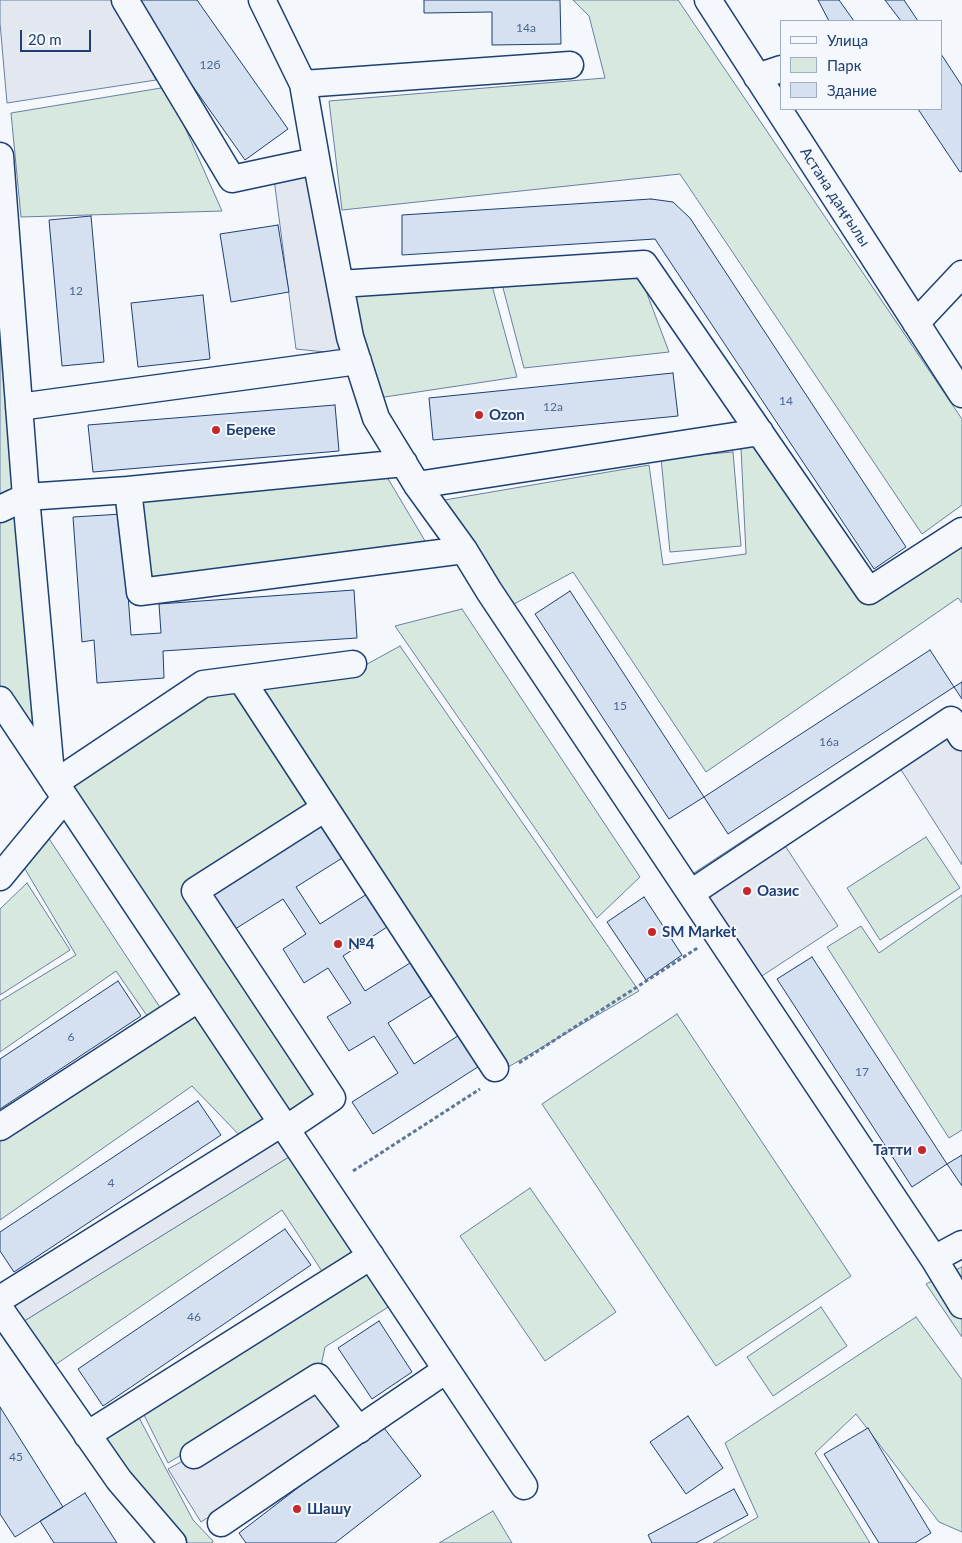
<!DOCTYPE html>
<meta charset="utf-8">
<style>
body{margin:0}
#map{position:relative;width:962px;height:1543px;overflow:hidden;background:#f4f7fb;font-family:Lato,sans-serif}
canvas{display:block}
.legend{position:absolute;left:780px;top:20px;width:162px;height:90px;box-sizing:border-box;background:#f4f7fb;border:1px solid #9eadc5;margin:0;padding:6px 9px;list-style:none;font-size:15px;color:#1d3f73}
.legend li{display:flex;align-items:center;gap:10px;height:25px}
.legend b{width:25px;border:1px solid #9eadc5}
.scale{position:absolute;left:20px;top:30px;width:71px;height:22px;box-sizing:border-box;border:2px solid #1d3f73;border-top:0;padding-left:6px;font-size:15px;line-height:18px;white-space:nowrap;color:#1d3f73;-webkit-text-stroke:4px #f4f7fb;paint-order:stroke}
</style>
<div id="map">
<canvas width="962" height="1543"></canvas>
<ul class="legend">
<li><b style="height:6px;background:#f4f7fb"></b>Улица</li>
<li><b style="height:14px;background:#d7e8df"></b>Парк</li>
<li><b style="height:14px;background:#d5e0f0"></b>Здание</li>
</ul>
<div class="scale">20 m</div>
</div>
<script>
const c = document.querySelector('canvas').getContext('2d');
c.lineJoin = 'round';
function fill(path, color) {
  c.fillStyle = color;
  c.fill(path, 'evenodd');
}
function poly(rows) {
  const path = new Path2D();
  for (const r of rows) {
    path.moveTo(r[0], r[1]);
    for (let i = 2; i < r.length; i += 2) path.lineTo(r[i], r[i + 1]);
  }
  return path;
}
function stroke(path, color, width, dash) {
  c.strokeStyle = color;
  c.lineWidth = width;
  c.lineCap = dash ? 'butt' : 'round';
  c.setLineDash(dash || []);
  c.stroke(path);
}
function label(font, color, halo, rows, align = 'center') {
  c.font = font + ' Lato,sans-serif';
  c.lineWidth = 4;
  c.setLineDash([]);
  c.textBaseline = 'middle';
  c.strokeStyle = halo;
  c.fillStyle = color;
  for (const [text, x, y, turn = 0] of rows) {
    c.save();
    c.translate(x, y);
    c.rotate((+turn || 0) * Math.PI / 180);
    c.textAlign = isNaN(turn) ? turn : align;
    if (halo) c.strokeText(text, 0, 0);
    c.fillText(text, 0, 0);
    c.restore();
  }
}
const green = poly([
 [573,0,678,0,962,419,962,505,922,534,680,174,342,210,329,101,605,78,589,16,573,0],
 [167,87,222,211,21,217,11,113,167,87],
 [640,275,669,352,524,368,502,284,640,275],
 [491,282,517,377,378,398,352,293,491,282],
 [0,309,16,492,0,500,0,309],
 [754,444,869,602,962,543,962,603,958,598,706,772,573,572,492,616,433,502,649,465,663,565,746,554,741,448,754,444],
 [733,452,741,546,670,552,661,458,733,452],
 [387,477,437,561,152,582,140,496,387,477],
 [19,508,35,742,0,687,0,518,19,508],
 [462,609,640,877,597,918,395,626,462,609],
 [400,646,639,991,503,1070,255,688,360,668,400,646],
 [241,691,316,803,181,889,320,1095,287,1111,68,783,202,695,241,691],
 [44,831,163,1012,150,1020,116,971,0,1052,0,1001,76,955,22,864,44,831],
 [926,837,960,888,880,940,847,888,926,837],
 [27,883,70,950,0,995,0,909,27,883],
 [962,895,962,1130,949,1138,827,947,861,926,879,953,962,895],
 [198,1007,270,1113,243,1139,192,1086,0,1220,0,1136,198,1007],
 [677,1014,851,1276,716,1366,542,1104,677,1014],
 [292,1155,393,1304,325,1347,320,1371,168,1463,142,1411,333,1288,282,1210,52,1367,21,1323,292,1155],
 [530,1188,616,1312,545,1361,460,1236,530,1188],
 [962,1267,962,1337,926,1284,962,1267],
 [821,1307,847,1346,773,1396,747,1357,821,1307],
 [916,1317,962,1380,962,1532,939,1522,856,1414,815,1453,870,1543,713,1543,758,1517,725,1443,916,1317],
 [136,1412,193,1520,213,1541,212,1543,180,1543,97,1435,136,1412],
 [493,1511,512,1543,439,1543,493,1511]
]);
const parking = poly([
 [0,0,112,0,156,80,7,103,0,23,0,0],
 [318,169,344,354,296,349,274,179,318,169],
 [962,721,962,865,889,751,962,721],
 [770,823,838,926,739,991,671,888,770,823],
 [279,1132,292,1155,21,1323,4,1306,279,1132],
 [317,1388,341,1431,201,1522,168,1469,317,1388]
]);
const building = poly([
 [132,0,197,0,288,129,245,160,132,0],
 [424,0,560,0,561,44,492,45,492,12,424,13,424,0],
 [818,0,839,0,854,21,829,21,818,0],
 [885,0,904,0,918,21,901,21,885,0],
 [941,54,962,86,962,171,960,172,918,109,941,109,941,54],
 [651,199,673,202,690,218,906,547,874,569,655,239,402,255,402,215,651,199],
 [91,216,104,362,62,366,49,220,91,216],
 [278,225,289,292,231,302,220,234,278,225],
 [203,295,210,359,138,367,131,303,203,295],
 [673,373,678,416,433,440,429,398,673,373],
 [335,405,339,451,93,472,88,425,335,405],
 [122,514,131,635,161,633,159,604,354,590,357,638,163,651,164,678,97,683,94,640,82,642,73,517,122,514],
 [570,591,704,797,669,819,535,614,570,591],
 [930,650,954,687,728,834,704,797,930,650],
 [962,682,962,699,954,687,962,682],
 [326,821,347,855,296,887,320,924,367,894,387,927,343,956,365,991,410,963,431,996,388,1023,414,1064,464,1032,484,1063,373,1134,352,1102,398,1073,374,1036,349,1051,327,1017,351,1003,328,968,304,983,283,949,306,934,283,899,232,931,210,895,326,821],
 [644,897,682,955,646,980,607,922,644,897],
 [812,957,947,1164,912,1187,777,979,812,957],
 [118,981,141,1016,0,1109,0,1059,118,981],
 [198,1101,221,1135,14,1272,0,1251,0,1232,198,1101],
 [962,1155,962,1186,947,1164,962,1155],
 [285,1229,311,1265,103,1406,78,1369,285,1229],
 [379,1321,412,1372,372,1399,338,1348,379,1321],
 [0,1407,63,1507,15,1537,0,1514,0,1407],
 [688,1416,723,1468,686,1494,650,1442,688,1416],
 [381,1424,421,1476,335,1543,246,1543,239,1533,381,1424],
 [868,1428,931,1533,915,1543,879,1543,824,1454,868,1428],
 [734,1489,748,1515,696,1543,652,1543,648,1535,734,1489],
 [85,1493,117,1543,54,1543,40,1521,85,1493]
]);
const path = poly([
 [519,1063,699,947],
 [353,1171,480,1089]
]);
const minor = poly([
 [125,0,232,179,316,161],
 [262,0,303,84,319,175,350,337,376,418,417,485,464,550,489,591,934,1259,962,1305],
 [708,0,962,394],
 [757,77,781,69],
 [303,84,570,65],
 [0,156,26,497,0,509],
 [340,284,644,264,869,591,962,531],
 [916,323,962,274],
 [19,407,358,361],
 [417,485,760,432],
 [128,490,140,592,464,550],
 [241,679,495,1068],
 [0,700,524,1486],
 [51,774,26,497,128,490,404,463],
 [55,783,203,684,353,664],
 [0,877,65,798],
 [691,893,951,720,962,737],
 [0,1127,199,998],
 [286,1129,332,1098,195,891,325,808],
 [934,1259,962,1244],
 [0,1299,282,1123],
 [0,1309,119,1480,173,1543],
 [87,1435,371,1256],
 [194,1455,318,1377,359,1430],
 [221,1523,446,1370]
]);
const markers = [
 [479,415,5,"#c62828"],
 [216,430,5,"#c62828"],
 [747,891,5,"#c62828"],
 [652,932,5,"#c62828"],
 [338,944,5,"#c62828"],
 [922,1150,5,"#c62828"],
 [297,1509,5,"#c62828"]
];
const numberNames = [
 ["14а",526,28],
 ["12б",210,65],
 ["12",76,291],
 ["14",786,401],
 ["12а",553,407],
 ["15",620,706],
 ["16а",829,742],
 ["6",71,1037],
 ["17",862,1072],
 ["4",111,1183],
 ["46",194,1317],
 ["45",16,1457]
];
const streetNames = [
 ["Астана даңғылы",835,197,57]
];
const poiNames = [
 ["Ozon",489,415],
 ["Береке",226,430],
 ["Оазис",757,891],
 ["SM Market",662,932],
 ["№4",348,944],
 ["Татти",912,1150,"right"],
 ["Шашу",307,1509]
];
fill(green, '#d7e8df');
stroke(green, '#687fa3', 1);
fill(parking, '#e3e8f0');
stroke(parking, '#687fa3', 1);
fill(building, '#d5e0f0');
stroke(building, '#1d3f73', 1);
stroke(minor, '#1d3f73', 29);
stroke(path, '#5e769c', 3, [4, 2.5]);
stroke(minor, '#f4f7fb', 26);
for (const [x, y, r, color] of markers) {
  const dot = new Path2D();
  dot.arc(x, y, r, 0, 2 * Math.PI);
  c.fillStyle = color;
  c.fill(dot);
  stroke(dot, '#f4f7fb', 2);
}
label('12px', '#4b6792', null, numberNames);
label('15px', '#1d3f73', '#f4f7fb', streetNames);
label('bold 15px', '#1d3f73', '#f4f7fb', poiNames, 'left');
</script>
